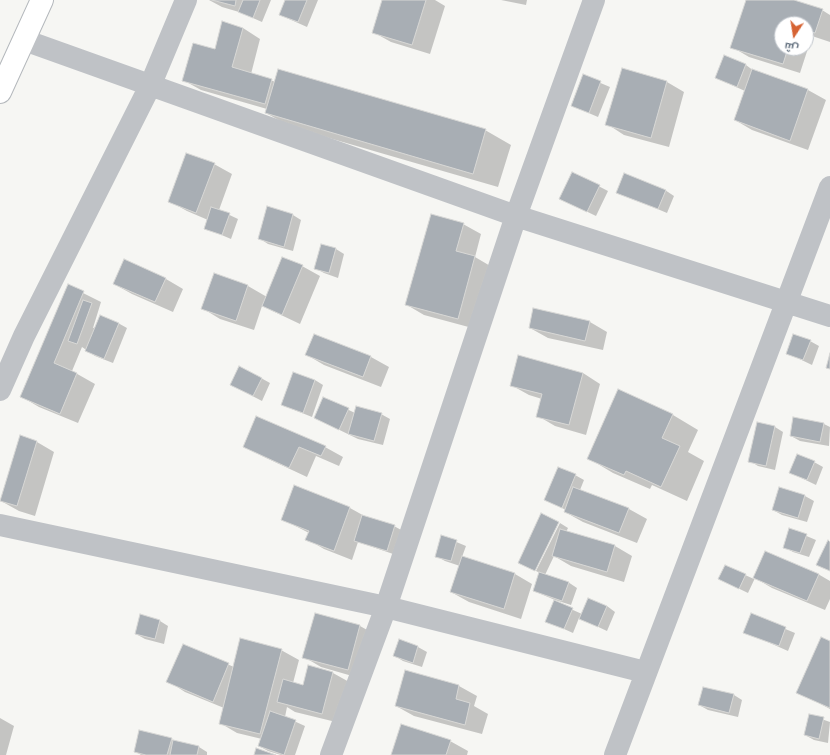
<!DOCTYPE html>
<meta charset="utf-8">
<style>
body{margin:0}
#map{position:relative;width:830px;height:755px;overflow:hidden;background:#f6f6f3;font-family:"Work Sans",Cairo,sans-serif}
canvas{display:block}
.north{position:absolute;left:774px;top:16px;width:40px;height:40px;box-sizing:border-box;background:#fff;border:1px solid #c2c7cd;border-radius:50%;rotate:192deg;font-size:11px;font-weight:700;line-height:16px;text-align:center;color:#677482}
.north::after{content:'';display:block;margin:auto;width:14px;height:18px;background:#d66333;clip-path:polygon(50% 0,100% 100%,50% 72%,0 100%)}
</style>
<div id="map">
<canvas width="830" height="755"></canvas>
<div class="north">ش</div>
</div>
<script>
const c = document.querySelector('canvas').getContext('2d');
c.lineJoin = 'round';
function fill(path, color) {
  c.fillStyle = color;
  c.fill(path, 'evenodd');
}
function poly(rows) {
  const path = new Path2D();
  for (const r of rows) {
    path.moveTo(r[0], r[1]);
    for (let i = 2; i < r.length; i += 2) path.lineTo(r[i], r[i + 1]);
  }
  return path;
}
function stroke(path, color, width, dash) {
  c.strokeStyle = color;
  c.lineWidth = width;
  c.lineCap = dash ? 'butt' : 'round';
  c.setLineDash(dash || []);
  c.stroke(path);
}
const shadow = poly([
 [209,0,271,0,262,22,239,12,222,7],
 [286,0,318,0,307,27,280,15],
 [383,0,435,0,445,6,430,54,391,42,373,32],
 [501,0,527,0,526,5],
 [747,0,790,0,822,10,830,15,830,42,812,36,800,73,749,57,732,47],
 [782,24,806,24,806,48,782,48],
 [243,28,260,39,251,74,276,82,485,130,511,145,498,187,291,127,266,113,267,109,201,90,183,80,215,50],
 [746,65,754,71,808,90,826,100,808,150,752,130,735,120,745,91,716,78],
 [622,69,667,82,684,92,669,147,624,135,607,124],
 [584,76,610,87,598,117,572,106],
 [214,164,232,174,219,210,238,219,231,239,205,228,208,220,187,211,169,201],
 [573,173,608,191,596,216,569,203],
 [665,190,674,196,667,213,617,192],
 [293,215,301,220,293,251,268,244,259,238],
 [463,224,481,234,475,257,492,267,476,329,424,315,407,305],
 [336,249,344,254,338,278,324,273,315,268],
 [302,266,320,276,300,324,262,306,254,330,220,319,202,308,214,275,248,286,267,297],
 [166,279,183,289,173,312,132,294,114,284],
 [69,286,101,302,93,328,118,323,127,328,113,363,95,356,82,347,72,371,95,384,78,423,39,407,22,397],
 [534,309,590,322,607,332,603,350,548,338,530,328],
 [314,335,371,357,389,367,381,387,324,365,307,355],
 [810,341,819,346,812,365,787,353],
 [583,373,600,384,586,435,555,426,538,416,542,399,529,395,511,385],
 [261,378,270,383,262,401,231,385],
 [315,380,323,385,312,417,282,405],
 [619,391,673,415,698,430,688,452,704,461,687,501,652,485,650,489,613,473,588,458],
 [324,398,355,413,381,414,390,419,383,445,358,439,315,418],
 [824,424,830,427,829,446,800,441,791,436],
 [775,427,783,432,775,470,758,466,750,461],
 [37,442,54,452,35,516,19,511,1,501],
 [244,446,325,447,343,457,339,466,316,456,307,477,262,456],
 [814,462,823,467,816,485,791,473],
 [575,475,584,480,580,490,629,509,647,519,637,543,583,522,565,512,566,510,545,500],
 [295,486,350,508,368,518,394,526,403,531,396,555,358,542,352,560,324,549,307,539,309,533,282,519],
 [780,489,805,496,814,501,807,522,782,515,773,510],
 [560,523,568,528,566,532,615,546,632,556,624,582,571,566,554,556,545,575,568,582,577,588,571,605,555,600,555,602,582,614,607,606,615,612,607,631,579,618,573,633,546,621,555,600,534,591,540,573,536,571],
 [790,529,816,540,809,557,793,552,784,547],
 [442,536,466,546,462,557,515,574,532,584,521,619,469,602,451,592,460,566,445,561,436,556],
 [765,552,818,574,830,581,830,599,825,610,772,588,755,578,748,593,719,579,725,566,754,579],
 [315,614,360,626,378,636,366,680,321,667,304,657],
 [752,615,795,633,788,651,745,632],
 [160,621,168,626,164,644,145,639,136,634],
 [399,641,418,647,427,652,422,667,403,661,395,656],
 [830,642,830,709,798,692],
 [183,645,234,667,281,650,299,660,293,683,303,686,308,667,333,673,351,683,340,723,295,712,287,707,285,717,305,726,295,755,281,755,268,751,259,746,262,739,237,733,220,723,224,708,185,692,168,681],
 [405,671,459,686,477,696,474,706,488,714,482,734,414,716,396,706],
 [734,695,742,700,738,717,708,710,699,705],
 [810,715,830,722,828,743,814,740,805,735],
 [0,718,14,726,6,755,0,755],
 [171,739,177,742,199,747,207,752,207,755,141,755,135,751],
 [450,741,468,751,467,755,392,755]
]);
const building = poly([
 [212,0,236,0,235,6,212,0],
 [243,0,260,0,253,18,238,12,243,0],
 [285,0,307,0,298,22,279,15,285,0],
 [382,0,426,0,412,45,372,33,382,0],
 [746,0,794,0,823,9,815,33,806,30,806,24,782,24,782,48,788,48,783,64,730,48,746,0],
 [222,21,243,28,232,67,272,79,265,104,182,81,193,43,215,49,222,21],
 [724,55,746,64,737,87,715,78,724,55],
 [622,68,667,81,651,138,605,125,622,68],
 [278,69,486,129,473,174,265,113,278,69],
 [752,69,808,89,790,141,734,120,752,69],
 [583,74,601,81,589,113,571,106,583,74],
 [186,153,215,163,196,213,168,202,186,153],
 [572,172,600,185,587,212,559,199,572,172],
 [624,173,666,190,658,209,616,193,624,173],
 [267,206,293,214,284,247,258,239,267,206],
 [211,207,230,213,222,235,204,229,211,207],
 [431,214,464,223,456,251,475,256,458,319,405,305,431,214],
 [321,244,336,248,329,273,314,269,321,244],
 [282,257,303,265,282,315,262,306,282,257],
 [124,259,166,278,155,302,113,284,124,259],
 [214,273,248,285,236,321,201,309,214,273],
 [68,284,84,291,54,363,77,373,60,414,20,397,68,284],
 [83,300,92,303,77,344,68,341,83,300],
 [533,308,590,321,585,341,529,328,533,308],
 [100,315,119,323,104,359,85,351,100,315],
 [314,334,371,356,363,377,305,355,314,334],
 [793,334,811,340,803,360,786,354,793,334],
 [830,353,830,369,826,368,830,353],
 [518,355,583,373,569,425,536,417,542,394,510,386,518,355],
 [239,366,262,378,253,396,230,385,239,366],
 [293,372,315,380,303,413,281,405,293,372],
 [618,389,673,414,662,438,680,446,661,487,626,471,624,475,587,459,618,389],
 [323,397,349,408,339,430,314,418,323,397],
 [356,406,382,413,374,441,348,434,356,406],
 [256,416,326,446,321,456,299,447,289,468,243,447,256,416],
 [793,417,824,423,820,442,790,436,793,417],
 [757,422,775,426,766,466,748,462,757,422],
 [20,435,37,441,17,506,0,501,20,435],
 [797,454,815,461,807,480,789,473,797,454],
 [558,467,576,474,562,508,544,500,558,467],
 [294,485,350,507,334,551,305,540,309,531,281,520,294,485],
 [573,487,629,508,619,533,564,512,573,487],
 [779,487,805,495,798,518,772,510,779,487],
 [541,513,559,522,535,571,518,563,541,513],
 [362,515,395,525,387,551,354,541,362,515],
 [789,528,807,534,800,553,783,548,789,528],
 [560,529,615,545,607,572,552,556,560,529],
 [441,535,457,540,451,561,435,557,441,535],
 [828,540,830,542,830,571,816,565,828,540],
 [765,551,819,574,807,601,753,578,765,551],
 [462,556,515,573,504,609,450,592,462,556],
 [725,565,746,574,739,589,718,579,725,565],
 [539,572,569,582,562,601,533,591,539,572],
 [588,598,607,606,598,627,579,619,588,598],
 [554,600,573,608,564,629,545,622,554,600],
 [315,613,360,625,348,670,302,658,315,613],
 [751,613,786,627,779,646,743,633,751,613],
 [140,614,160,620,155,639,135,634,140,614],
 [821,637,830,641,830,708,796,693,821,637],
 [240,638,282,649,260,734,219,724,240,638],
 [399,639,418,646,413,663,393,656,399,639],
 [183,644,229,663,213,702,166,682,183,644],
 [308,665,333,672,322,714,277,702,283,679,303,685,308,665],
 [405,670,459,685,456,699,470,703,465,725,395,706,405,670],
 [703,687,734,694,729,713,698,705,703,687],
 [270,711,296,720,284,755,258,746,270,711],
 [809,714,824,717,819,739,804,735,809,714],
 [401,724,451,740,446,755,391,755,401,724],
 [139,730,172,738,167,755,146,755,134,752,139,730],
 [173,740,199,746,197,755,170,755,173,740],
 [256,748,276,755,254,755,256,748]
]);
const street = poly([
 [24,40,516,216,830,316],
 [0,390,24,336,150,86,186,0],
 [0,525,386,607,645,672],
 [331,755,386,607,516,216,594,0],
 [615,755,830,187]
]);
const secondary = poly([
 [0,92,42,0]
]);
fill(shadow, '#0003');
fill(building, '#a8aeb4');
stroke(building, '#d7d7d5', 1);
stroke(secondary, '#b4b8bc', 24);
stroke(street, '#bfc2c6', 22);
stroke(secondary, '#fff', 22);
</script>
